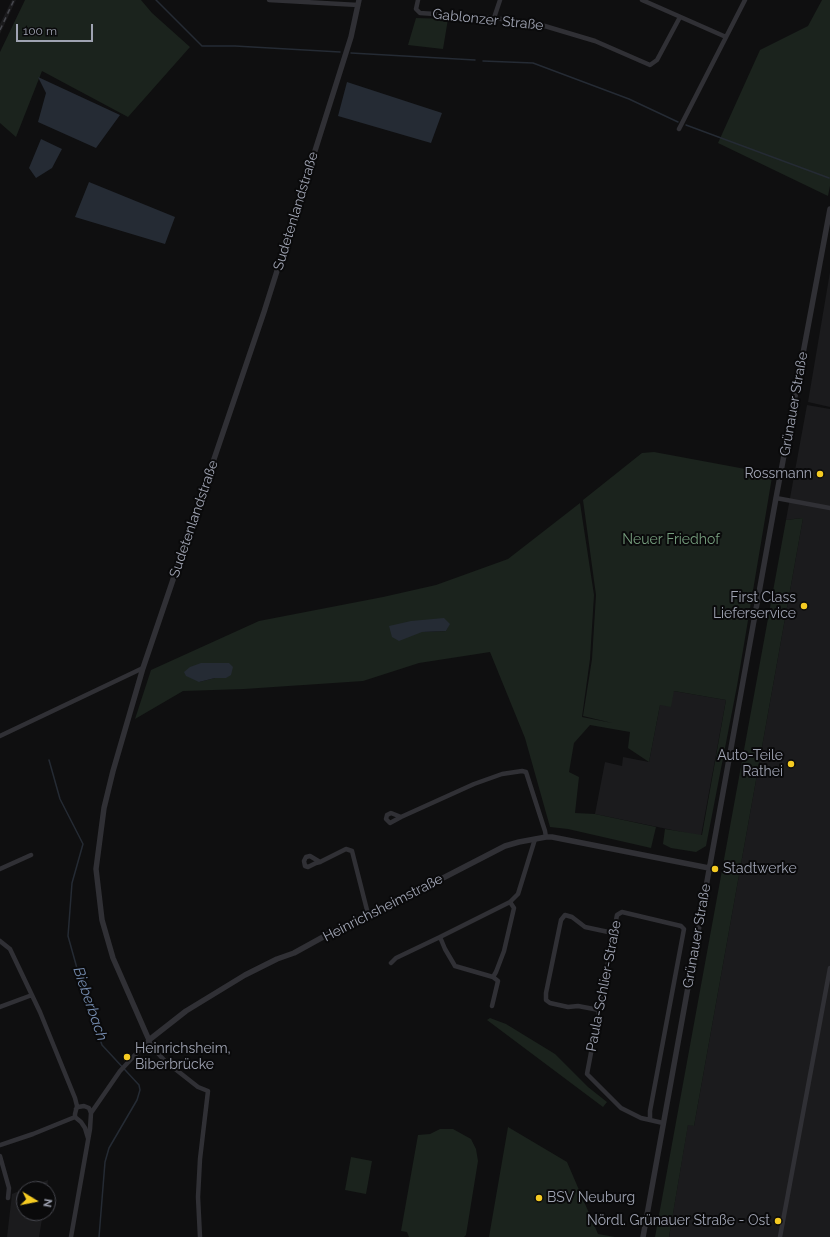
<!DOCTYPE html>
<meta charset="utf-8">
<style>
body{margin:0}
#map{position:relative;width:830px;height:1237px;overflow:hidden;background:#0f0f10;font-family:Raleway,sans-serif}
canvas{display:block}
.north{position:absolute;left:16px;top:1181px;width:40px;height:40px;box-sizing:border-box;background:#0a0a0b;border:1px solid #46474e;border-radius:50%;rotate:100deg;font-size:11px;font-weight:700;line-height:16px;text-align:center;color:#9fa3b2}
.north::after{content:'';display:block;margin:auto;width:14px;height:18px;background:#f5cb22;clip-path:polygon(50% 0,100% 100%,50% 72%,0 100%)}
.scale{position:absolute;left:16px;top:24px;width:77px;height:18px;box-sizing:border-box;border:2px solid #9fa3b2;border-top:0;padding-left:5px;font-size:12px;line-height:14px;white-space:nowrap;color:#9fa3b2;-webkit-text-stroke:3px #0a0a0b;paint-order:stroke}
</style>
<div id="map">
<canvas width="830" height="1237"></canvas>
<div class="north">N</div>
<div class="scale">100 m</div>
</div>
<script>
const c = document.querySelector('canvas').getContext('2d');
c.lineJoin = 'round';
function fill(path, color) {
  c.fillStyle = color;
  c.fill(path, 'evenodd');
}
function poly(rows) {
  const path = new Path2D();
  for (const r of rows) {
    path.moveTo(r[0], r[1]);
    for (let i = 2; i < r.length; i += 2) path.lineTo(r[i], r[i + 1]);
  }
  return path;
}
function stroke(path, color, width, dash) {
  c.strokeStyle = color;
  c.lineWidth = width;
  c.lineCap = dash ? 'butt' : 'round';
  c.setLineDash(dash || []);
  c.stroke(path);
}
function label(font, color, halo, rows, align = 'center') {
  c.font = font + ' Raleway,sans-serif';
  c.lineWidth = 4;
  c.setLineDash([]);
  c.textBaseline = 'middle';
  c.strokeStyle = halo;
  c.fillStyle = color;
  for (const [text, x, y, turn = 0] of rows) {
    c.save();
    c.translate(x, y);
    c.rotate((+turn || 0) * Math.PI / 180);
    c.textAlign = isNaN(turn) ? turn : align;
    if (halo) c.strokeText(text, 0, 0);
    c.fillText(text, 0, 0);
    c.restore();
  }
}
const built = poly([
 [12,0,16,0,0,34,0,24],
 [830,272,830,407,808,402],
 [807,405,830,409,830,1237,669,1237,688,1124,694,1126,803,518,786,520],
 [674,691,726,700,701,836,595,814,605,762,622,766,623,757,649,762,660,705],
 [48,1180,47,1189,25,1189],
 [24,1189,24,1213,43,1213,39,1237,7,1237,12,1194]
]);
const green = poly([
 [25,0,141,0,152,13,190,47,128,117,42,71,16,137,0,123,0,52],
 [822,0,830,0,830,186,828,196,718,143,760,50,808,26],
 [416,18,448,19,443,49,408,45],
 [654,452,767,473,772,477,737,686,706,846,696,852,671,848,663,844,665,829,702,835,726,700,674,691,671,707,660,705,649,762,628,748,630,732,590,725,574,743,569,772,579,777,575,813,595,814,656,827,651,848,568,829,550,827,525,738,490,652,419,663,363,681,244,689,183,691,135,719,151,670,259,621,383,597,436,585,508,559,580,503,594,595,590,659,582,717,612,723,583,716,592,659,596,595,583,500,642,453],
 [449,624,446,631,422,632],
 [215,663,229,663,226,678,215,678,199,682],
 [803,518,694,1126,688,1125,669,1237,655,1237,786,520],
 [490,1018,506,1024,555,1054,588,1087,607,1102,603,1107,487,1020],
 [508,1127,567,1162,598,1234,615,1237,489,1237],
 [440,1129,453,1129,471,1139,476,1149,478,1161,466,1235,464,1237,409,1237,407,1232,401,1231,418,1135,430,1134],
 [351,1157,372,1161,366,1194,345,1190]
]);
const water = poly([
 [38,77,120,115,96,148,38,122,46,93],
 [347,82,442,113,431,143,338,116],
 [41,139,62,149,52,168,36,178,29,168],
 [89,182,175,217,165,244,75,217],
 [444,618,450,624,446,631,422,632,399,641,392,637,389,626,411,621],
 [201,663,229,663,233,667,231,675,226,678,215,678,199,682,186,676,184,672,190,667]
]);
const stream = poly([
 [156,0,202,46,235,46,340,52],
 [351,53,475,60],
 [483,61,533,63,629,99,678,122],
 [686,125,829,178],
 [49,760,60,799,83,844,72,883,68,936,85,997,102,1045,139,1085,140,1090,137,1100,109,1148,105,1162,99,1237]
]);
const minor = poly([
 [269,0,358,5],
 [418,0,416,9,420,13,494,18,538,24,595,41,650,65,657,60,680,17],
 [642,0,726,37],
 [494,18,500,0],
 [679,129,745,0],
 [776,498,830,508],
 [0,736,143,668],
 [401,817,390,823,386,819,387,815,391,813,401,817,474,784,502,774,522,771,526,772,545,831,546,837],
 [320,862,310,856,306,857,304,861,305,866,308,867,316,863,320,862,346,849,352,851,368,914],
 [0,869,31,855],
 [510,902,440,937,445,949,455,966,493,977,496,972,504,951,514,908,510,902,518,894,535,839],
 [0,941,10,949,40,1012,75,1098,77,1106,75,1114,75,1117,81,1122,85,1128,88,1138],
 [391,963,396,958,440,937],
 [492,1006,498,981,493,977],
 [0,1007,32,995],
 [599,1010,578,1006,568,1007,550,1003,546,1000,546,993,561,920,565,915,572,917,585,927,613,933],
 [76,1109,78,1107,84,1106,89,1108,91,1113],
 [650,1120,650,1111,684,929,681,926,622,912,617,915,587,1074,621,1108,641,1118,650,1120,663,1123],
 [0,1145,33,1134,75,1117],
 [0,1156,9,1188,8,1198],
 [71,1237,90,1129,91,1113,120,1071,149,1040,151,1046,165,1061,198,1087,208,1091,200,1159,198,1197,200,1237],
 [780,1237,830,968]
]);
const tertiary = poly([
 [359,0,351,37,264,312,143,668,113,771,104,808,96,869,102,920,113,958,149,1040,186,1011,245,975,277,959,294,953,343,926,412,894,505,846,519,842,546,837,552,837,709,868],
 [643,1237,776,498,830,209]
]);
const rail = poly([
 [0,30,14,0]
]);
const markers = [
 [820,474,4,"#f5cb22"],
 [804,606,4,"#f5cb22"],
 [791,764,4,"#f5cb22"],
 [715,869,4,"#f5cb22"],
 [127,1057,4,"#f5cb22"],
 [539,1198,4,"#f5cb22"],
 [778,1221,4,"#f5cb22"]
];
const streetNames = [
 ["Gablonzer Straße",488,20,6],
 ["Sudetenlandstraße",296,211,-73],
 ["Grünauer Straße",794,404,-80],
 ["Sudetenlandstraße",194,519,-71],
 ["Heinrichsheimstraße",383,908,-27],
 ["Grünauer Straße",697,936,-80],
 ["Paula-Schlier-Straße",604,986,-79]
];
const poiNames = [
 ["Rossmann",812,474],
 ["First Class",796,598],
 ["Lieferservice",796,614],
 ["Auto-Teile",783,756],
 ["Rathei",783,772],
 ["Stadtwerke",723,869,"left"],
 ["Heinrichsheim,",135,1049,"left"],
 ["Biberbrücke",135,1065,"left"],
 ["BSV Neuburg",547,1198,"left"],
 ["Nördl. Grünauer Straße - Ost",770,1221]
];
const parkNames = [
 ["Neuer Friedhof",671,540]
];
const waterNames = [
 ["Bieberbach",90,1004,71]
];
fill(built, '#1b1b1d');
fill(green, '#1b231d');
fill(water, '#252b34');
stroke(stream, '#252b34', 1.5);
stroke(minor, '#303035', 4.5);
stroke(tertiary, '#303035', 5.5);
stroke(rail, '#47484e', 1.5, [5, 4]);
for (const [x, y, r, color] of markers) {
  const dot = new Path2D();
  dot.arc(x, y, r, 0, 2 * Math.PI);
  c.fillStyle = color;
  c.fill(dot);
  stroke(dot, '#0a0a0b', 1.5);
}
label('14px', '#9fa3b2', '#0a0a0b', streetNames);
label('14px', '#9fa3b2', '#0a0a0b', poiNames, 'right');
label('14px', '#769e7e', '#0a0a0b', parkNames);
label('italic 15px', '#758caf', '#0a0a0b', waterNames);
</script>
